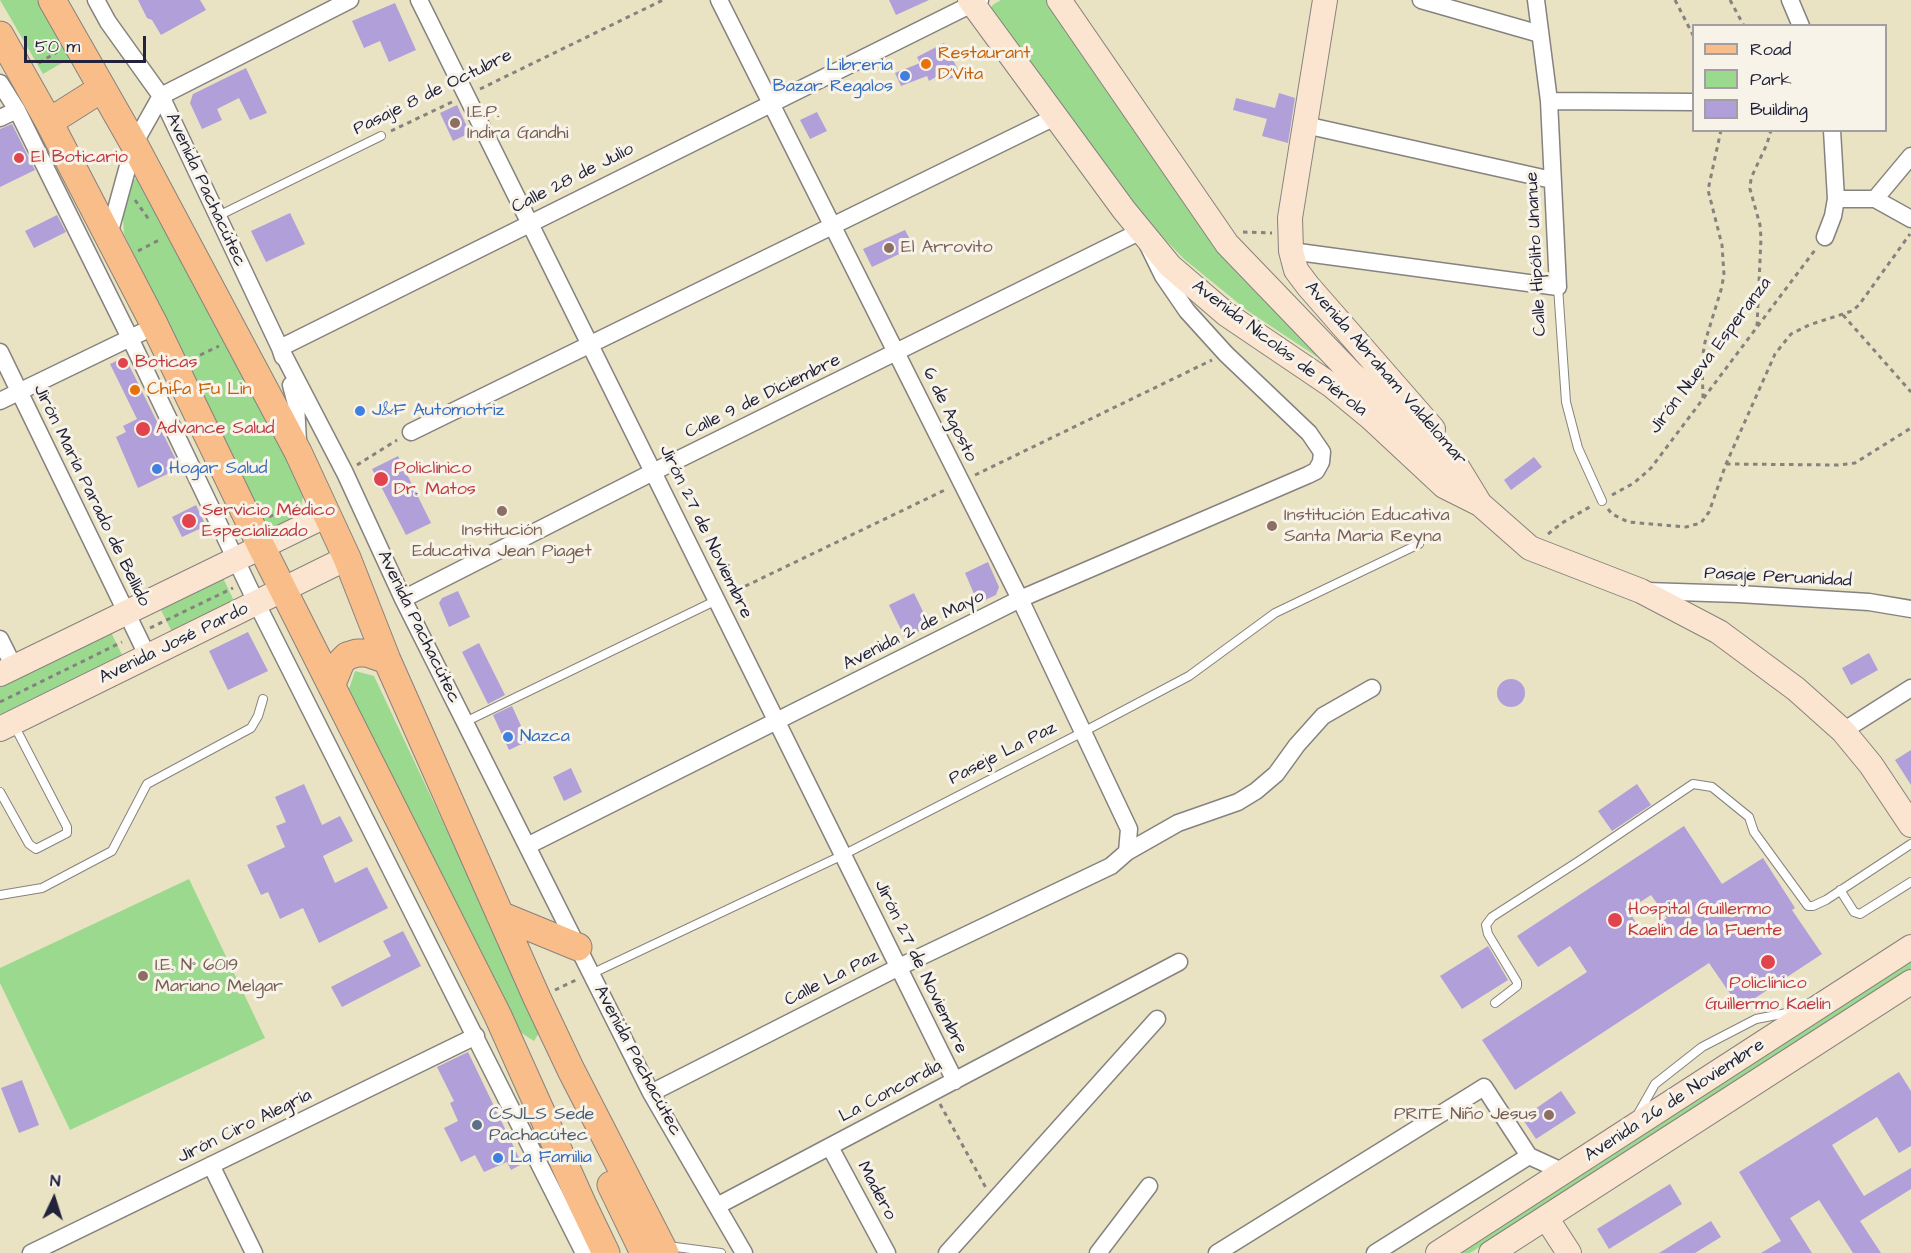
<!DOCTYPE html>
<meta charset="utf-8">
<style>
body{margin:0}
#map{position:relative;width:1911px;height:1253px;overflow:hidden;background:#e9e3c3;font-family:"Architects Daughter",sans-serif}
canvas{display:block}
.legend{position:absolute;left:1692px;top:24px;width:195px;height:108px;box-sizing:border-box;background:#f7f3e8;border:2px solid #a29fa3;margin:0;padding:8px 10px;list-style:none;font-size:18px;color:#22223b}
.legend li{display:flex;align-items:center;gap:12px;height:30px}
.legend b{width:30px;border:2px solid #a29fa3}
.north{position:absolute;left:24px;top:1169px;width:60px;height:60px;-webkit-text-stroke:4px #f7f3e8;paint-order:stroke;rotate:4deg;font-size:16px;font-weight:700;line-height:24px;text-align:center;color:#22223b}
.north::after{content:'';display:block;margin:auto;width:21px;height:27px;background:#22223b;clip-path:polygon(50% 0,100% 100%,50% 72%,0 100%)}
.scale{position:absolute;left:24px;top:36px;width:122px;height:27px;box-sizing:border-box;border:3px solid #22223b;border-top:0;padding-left:8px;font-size:18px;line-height:21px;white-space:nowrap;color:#22223b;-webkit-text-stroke:4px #f7f3e8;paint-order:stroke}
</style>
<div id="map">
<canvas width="1911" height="1253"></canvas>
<ul class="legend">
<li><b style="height:8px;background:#f8bd89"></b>Road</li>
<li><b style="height:16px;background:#9bd98e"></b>Park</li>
<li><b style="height:16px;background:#b19fd9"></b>Building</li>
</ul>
<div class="north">N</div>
<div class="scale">50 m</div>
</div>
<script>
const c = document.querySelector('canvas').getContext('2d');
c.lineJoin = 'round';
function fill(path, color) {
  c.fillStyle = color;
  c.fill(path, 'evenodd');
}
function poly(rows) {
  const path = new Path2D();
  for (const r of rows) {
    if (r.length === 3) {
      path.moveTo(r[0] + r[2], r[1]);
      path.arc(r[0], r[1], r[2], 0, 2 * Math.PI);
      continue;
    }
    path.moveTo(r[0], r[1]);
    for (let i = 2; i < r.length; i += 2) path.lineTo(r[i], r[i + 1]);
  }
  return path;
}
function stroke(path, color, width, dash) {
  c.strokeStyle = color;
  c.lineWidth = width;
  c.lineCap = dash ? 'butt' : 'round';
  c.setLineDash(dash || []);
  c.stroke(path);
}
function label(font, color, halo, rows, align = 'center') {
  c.font = font + ' "Architects Daughter",sans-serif';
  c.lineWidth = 6;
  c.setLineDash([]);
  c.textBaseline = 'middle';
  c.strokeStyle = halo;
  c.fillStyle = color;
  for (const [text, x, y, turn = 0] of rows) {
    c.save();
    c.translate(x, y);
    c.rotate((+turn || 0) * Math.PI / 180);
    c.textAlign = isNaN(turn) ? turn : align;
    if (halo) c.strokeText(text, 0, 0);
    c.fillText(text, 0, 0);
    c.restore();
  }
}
const green = poly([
 [0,0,39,0,72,57,43,74],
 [1001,0,1049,0,1328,364,1248,311,1184,259,1128,201,990,8,994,4],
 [136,178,304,491,298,522,279,531,258,515,200,390,124,234,123,218,130,184],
 [223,578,236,605,174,636,160,608],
 [110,630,124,659,0,719,0,682],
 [355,671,374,676,541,1030,534,1041,520,1032,349,689],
 [189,879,265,1038,70,1130,0,983,0,968],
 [1911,962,1911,969,1470,1253,1452,1253]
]);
const building = poly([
 [138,0,200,0,206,10,161,35,152,20,147,18],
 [889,0,929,0,896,15],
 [395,3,416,50,389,62,380,41,364,48,352,21],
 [944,43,961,75,943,81,941,74,929,81,927,76,901,86,895,73,920,63,917,57],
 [246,68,267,113,250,120,239,98,217,109,222,120,202,129,190,103,193,94],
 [1279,93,1295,98,1288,143,1262,136,1267,119,1233,110,1236,98,1275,108],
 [457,105,470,133,453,141,440,113],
 [817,112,827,131,810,139,800,120],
 [12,124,35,170,0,187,0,129],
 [290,213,305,244,266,262,251,231],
 [57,215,66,232,34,248,25,231],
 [905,230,914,247,872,267,863,249],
 [125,357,180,468,138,488,116,437,126,432,123,426,137,419,110,364],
 [398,456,431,523,406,535,372,469],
 [1534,457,1542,467,1511,490,1504,480],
 [196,505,206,526,182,537,172,517],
 [988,562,999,587,996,595,978,603,965,573],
 [458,591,470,617,449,627,439,603,442,598],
 [914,593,930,626,905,638,889,605],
 [248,632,268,671,228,690,209,651],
 [479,643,505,695,488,704,462,652],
 [1869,653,1878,670,1851,685,1842,668],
 [1511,693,14],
 [512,706,528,741,509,750,493,715],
 [1911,750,1911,785,1895,760],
 [571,768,582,792,564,801,553,777],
 [304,784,322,825,340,816,353,841,323,856,335,883,367,867,388,908,319,943,303,908,280,919,268,892,261,895,247,865,285,847,276,826,286,822,275,797],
 [1637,784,1651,805,1612,831,1598,811],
 [1684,826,1722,884,1763,858,1795,908,1792,910,1822,954,1740,1008,1709,963,1515,1090,1482,1040,1587,972,1570,946,1538,967,1517,936],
 [1651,895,1667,918,1644,935,1628,910],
 [403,931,421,966,342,1007,331,987,391,956,383,941],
 [1488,946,1508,980,1462,1009,1440,976],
 [468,1052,522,1164,511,1170,507,1162,484,1172,475,1155,461,1162,444,1128,458,1121,450,1103,454,1101,437,1067],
 [1899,1072,1911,1091,1911,1146,1899,1153,1877,1117,1832,1145,1864,1196,1911,1168,1911,1189,1860,1221,1881,1253,1853,1253,1819,1200,1790,1218,1812,1253,1761,1253,1781,1241,1739,1172],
 [22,1080,39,1125,19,1133,1,1088],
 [1561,1091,1576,1113,1536,1139,1522,1118],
 [1670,1184,1682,1204,1609,1249,1597,1229],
 [1711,1221,1721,1237,1695,1253,1659,1253]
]);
const path = poly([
 [1675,0,1694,37],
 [1730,0,1744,26],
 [39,63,57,52],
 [480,89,663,0],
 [391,131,452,102],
 [135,200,150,221],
 [1243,232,1272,233],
 [138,251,161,239],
 [1843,315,1911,392],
 [1757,326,1761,238,1760,225,1750,189,1751,178,1767,144,1771,130],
 [192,359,219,346],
 [1703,398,1702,360,1705,342,1721,290,1724,275,1722,245,1708,190,1721,130],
 [1726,464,1838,465,1855,463,1911,428],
 [357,465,397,440],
 [975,475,1212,360],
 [1612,495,1634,483,1651,468,1815,250],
 [1608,509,1612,514,1628,522,1686,527,1701,523,1709,512,1726,464,1775,354,1791,334,1809,325,1852,311,1859,305,1910,234],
 [269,517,298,502],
 [1548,534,1562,523,1593,505],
 [729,594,947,489],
 [150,628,233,588],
 [0,702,122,642],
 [555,990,576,980],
 [940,1104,986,1188]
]);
const lane = poly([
 [218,216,381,136],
 [1558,287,1566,402,1578,448,1602,501],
 [465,722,717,600],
 [0,792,29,844,36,849,67,833,67,827,14,725],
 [1840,890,1854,912,1860,914,1911,882],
 [0,895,42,888,112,851,147,784,251,728,258,716,263,699],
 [591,974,843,855,1083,732,1189,676,1275,613,1419,544],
 [1495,1003,1517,986,1517,982,1488,934,1486,925,1492,917,1579,861,1693,784,1712,787,1749,817,1754,832,1808,906,1813,906,1826,900,1911,844],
 [1638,1114,1655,1084,1702,1047,1756,1019,1797,1011],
 [668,1246,721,1253]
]);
const street = poly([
 [96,0,108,22,161,96,280,348,345,473,403,599,651,1093,744,1253],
 [419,0,955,1081],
 [719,0,1020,599,1129,829,1127,852],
 [1421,0,1540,34],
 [1790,0,1801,26],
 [0,83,17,110,130,338,257,604,584,1253],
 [1549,101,1694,102],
 [0,118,17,110],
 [1305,125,1552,180],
 [1836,199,1875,199,1911,219],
 [1875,199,1911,156],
 [109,235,134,144,161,96,350,0],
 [1825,237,1833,216,1836,199,1832,130],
 [1291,251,1558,287,1549,101,1536,0],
 [0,352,148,657],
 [283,357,280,348,980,0],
 [291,385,296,404,298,442],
 [0,401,155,326],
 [411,432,1055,117],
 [1646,591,1739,594,1869,602,1911,609],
 [403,599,653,472,1141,231,1163,276,1187,311,1226,354,1309,433,1322,452,1321,462,1316,471,1308,475,1020,599,527,846],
 [0,639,14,667],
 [1843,731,1911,688],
 [651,1093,899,967,1111,866,1127,852,1178,823,1238,802,1256,791,1276,774,1297,745,1323,716,1372,688],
 [830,1147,887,1253],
 [211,1165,254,1253],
 [717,1206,1179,962],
 [31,1253,476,1036],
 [947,1253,1157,1019],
 [1098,1253,1149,1186],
 [1217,1253,1484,1087,1529,1156,1564,1172],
 [1375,1253,1529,1156]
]);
const secondary = poly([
 [970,0,1124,210,1170,266,1226,314,1331,385,1371,418,1444,486,1480,504,1530,548,1641,591,1719,632,1796,689,1843,731,1871,765,1911,825],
 [1059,0,1227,244,1352,374,1458,468,1480,504],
 [1325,0,1290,218,1291,251,1296,270,1308,286,1433,429],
 [0,674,327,515],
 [0,729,347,558],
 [1547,1219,1569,1253],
 [1438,1253,1911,947],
 [1491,1253,1911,982]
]);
const primary = poly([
 [52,0,134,144,298,452,347,558,387,660,537,998,571,1070,665,1253],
 [0,35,49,122,155,326,262,548,498,1016,582,1203,606,1253],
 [49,122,101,89],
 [332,684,341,662,347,656,357,653,367,653,387,660],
 [500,915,578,947],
 [611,1185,644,1253]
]);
const markers = [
 [926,64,6,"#e8710a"],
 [905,76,6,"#3f7fe0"],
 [455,123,6,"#8d6e63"],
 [19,158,6,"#e0444e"],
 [889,248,6,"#8d6e63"],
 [123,363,6,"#e0444e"],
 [135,390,6,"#e8710a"],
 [360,411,6,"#3f7fe0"],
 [143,429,8,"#e0444e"],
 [157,469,6,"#3f7fe0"],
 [381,479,8,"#e0444e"],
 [502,511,6,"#8d6e63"],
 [189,521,8,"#e0444e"],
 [1272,526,6,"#8d6e63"],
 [508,737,6,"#3f7fe0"],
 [1615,920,8,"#e0444e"],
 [1768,962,8,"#e0444e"],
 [143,976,6,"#8d6e63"],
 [1549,1115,6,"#8d6e63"],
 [477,1125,6,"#5c6f8a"],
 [498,1158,6,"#3f7fe0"]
];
const foodNames = [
 ["Restaurant",938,54],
 ["D'Vita",938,75],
 ["Chifa Fu Lin",147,390]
];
const shopNames = [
 ["Libreria",893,66,"right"],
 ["Bazar Regalos",893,87,"right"],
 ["J&F Automotriz",372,411],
 ["Hogar Salud",169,469],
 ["Nazca",520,737],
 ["La Familia",510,1158]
];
const streetNames = [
 ["Pasaje 8 de Octubre",433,93,-26],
 ["Calle 28 de Julio",573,179,-27],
 ["Avenida Pachacútec",205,190,65],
 ["Calle Hipólito Unanue",1537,254,-93],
 ["Avenida Nicolás de Piérola",1279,349,37],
 ["Jirón Nueva Esperanza",1711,356,-53],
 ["Avenida Abraham Valdelomar",1385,374,49],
 ["Calle 9 de Diciembre",763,397,-26],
 ["6 de Agosto",949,415,64],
 ["Jirón María Parado de Bellido",91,496,64],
 ["Jirón 27 de Noviembre",705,532,64],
 ["Pasaje Peruanidad",1778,578,3],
 ["Avenida Pachacútec",418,627,64],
 ["Avenida 2 de Mayo",914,631,-27],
 ["Avenida José Pardo",174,644,-26],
 ["Paseje La Paz",1003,754,-27],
 ["Jirón 27 de Noviembre",920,967,64],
 ["Calle La Paz",832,979,-27],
 ["Avenida Pachacútec",637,1061,62],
 ["La Concordia",891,1092,-28],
 ["Avenida 26 de Noviembre",1675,1101,-33],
 ["Jirón Ciro Alegría",245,1127,-26],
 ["Madero",876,1191,62]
];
const educationNames = [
 ["I.E.P.",467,113],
 ["Indira Gandhi",467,134],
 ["El Arrovito",901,248],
 ["Institución Educativa",1284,516],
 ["Santa Maria Reyna",1284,537],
 ["Institución",502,531,"center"],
 ["Educativa Jean Piaget",502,552,"center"],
 ["I.E. N° 6019",155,966],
 ["Mariano Melgar",155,987],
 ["PRITE Niño Jesus",1537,1115,"right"]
];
const healthNames = [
 ["El Boticario",31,158],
 ["Boticas",135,363],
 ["Advance Salud",156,429],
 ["Policlinico",394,469],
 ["Dr. Matos",394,490],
 ["Servicio Médico",202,511],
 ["Especializado",202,532],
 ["Hospital Guillermo",1628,910],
 ["Kaelín de la Fuente",1628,931],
 ["Policlínico",1768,984,"center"],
 ["Guillermo Kaelín",1768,1005,"center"]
];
const serviceNames = [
 ["CSJLS Sede",489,1115],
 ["Pachacútec",489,1136]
];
fill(green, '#9bd98e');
fill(building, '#b19fd9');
stroke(lane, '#86827f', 10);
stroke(street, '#86827f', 19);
stroke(secondary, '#86827f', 26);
stroke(primary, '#86827f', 29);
stroke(path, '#86827f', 3, [4.5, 4.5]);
stroke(lane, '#fff', 8);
stroke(street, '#fff', 16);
stroke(secondary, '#fce5d0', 24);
stroke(primary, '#f8bd89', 27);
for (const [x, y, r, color] of markers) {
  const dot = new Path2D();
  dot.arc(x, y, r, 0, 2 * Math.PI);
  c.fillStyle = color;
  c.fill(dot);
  stroke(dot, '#f7f3e8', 2);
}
label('18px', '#c56008', '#f7f3e8', foodNames, 'left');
label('18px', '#366cbe', '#f7f3e8', shopNames, 'left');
label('18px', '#22223b', '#f7f3e8', streetNames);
label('18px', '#785e54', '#f7f3e8', educationNames, 'left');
label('18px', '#be3a42', '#f7f3e8', healthNames, 'left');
label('18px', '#4e5e75', '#f7f3e8', serviceNames, 'left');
</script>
